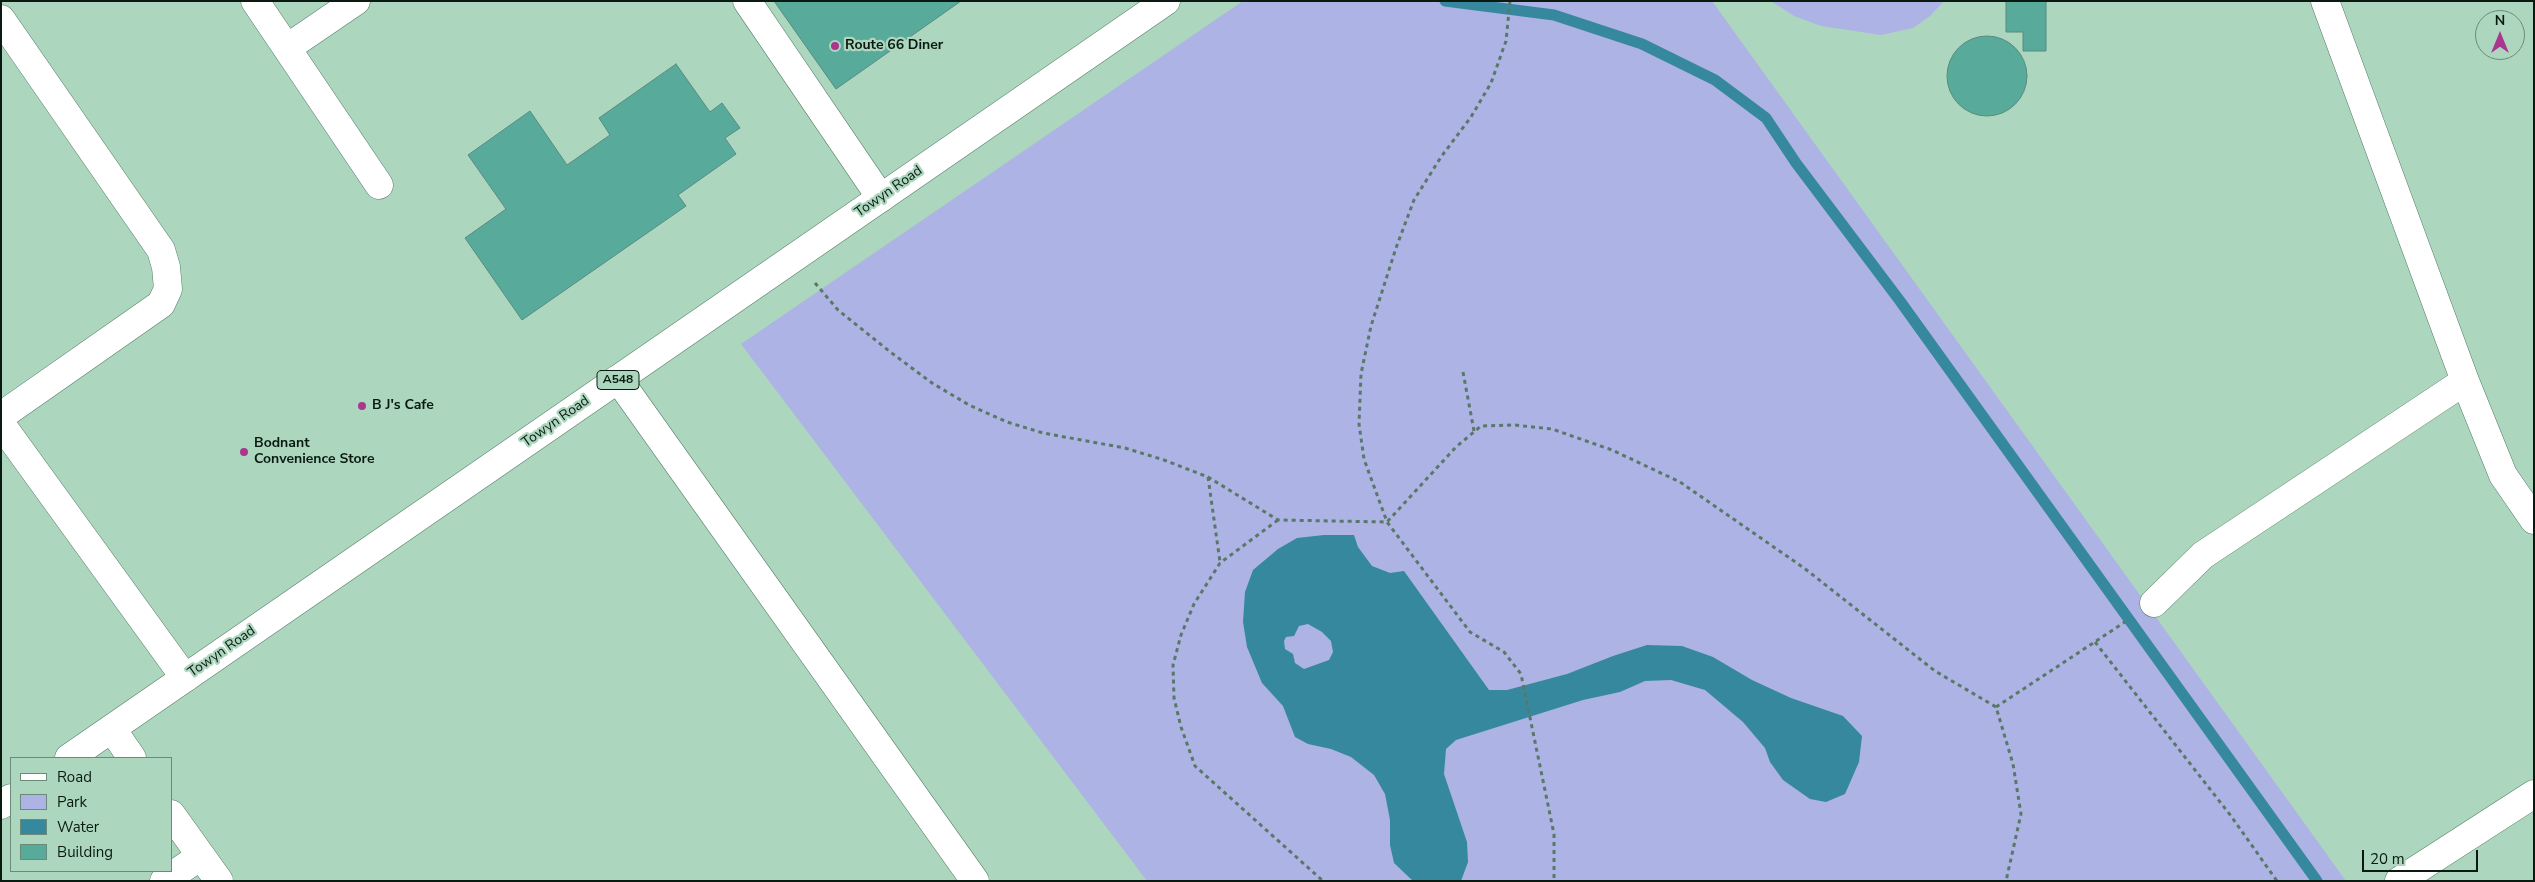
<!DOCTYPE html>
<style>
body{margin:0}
#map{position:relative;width:2535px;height:882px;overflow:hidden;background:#acd7be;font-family:"Nunito Sans",sans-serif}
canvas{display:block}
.frame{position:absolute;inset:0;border:2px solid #0a1a11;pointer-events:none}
.legend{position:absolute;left:10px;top:757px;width:162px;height:115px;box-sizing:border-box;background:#acd7be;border:1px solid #6b8b79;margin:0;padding:6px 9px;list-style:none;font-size:15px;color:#0a1a11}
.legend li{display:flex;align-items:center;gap:10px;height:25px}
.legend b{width:25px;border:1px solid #6b8b79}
.north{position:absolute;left:2475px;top:10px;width:50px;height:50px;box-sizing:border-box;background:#acd7be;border:1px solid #6b8b79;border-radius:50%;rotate:0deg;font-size:14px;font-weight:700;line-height:20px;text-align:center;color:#0a1a11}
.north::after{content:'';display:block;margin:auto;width:18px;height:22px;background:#ab368e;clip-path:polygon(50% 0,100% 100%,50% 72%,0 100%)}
.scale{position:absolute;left:2362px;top:850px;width:116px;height:22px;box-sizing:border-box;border:2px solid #0a1a11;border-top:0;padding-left:6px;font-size:15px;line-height:18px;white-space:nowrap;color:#0a1a11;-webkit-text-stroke:4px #acd7be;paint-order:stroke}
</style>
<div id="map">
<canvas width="2535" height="882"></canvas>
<div class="frame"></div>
<ul class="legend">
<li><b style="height:6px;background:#fff"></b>Road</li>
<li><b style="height:14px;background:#adb3e4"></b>Park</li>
<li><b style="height:14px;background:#36889e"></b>Water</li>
<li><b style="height:14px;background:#58ab9b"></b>Building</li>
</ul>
<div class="north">N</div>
<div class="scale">20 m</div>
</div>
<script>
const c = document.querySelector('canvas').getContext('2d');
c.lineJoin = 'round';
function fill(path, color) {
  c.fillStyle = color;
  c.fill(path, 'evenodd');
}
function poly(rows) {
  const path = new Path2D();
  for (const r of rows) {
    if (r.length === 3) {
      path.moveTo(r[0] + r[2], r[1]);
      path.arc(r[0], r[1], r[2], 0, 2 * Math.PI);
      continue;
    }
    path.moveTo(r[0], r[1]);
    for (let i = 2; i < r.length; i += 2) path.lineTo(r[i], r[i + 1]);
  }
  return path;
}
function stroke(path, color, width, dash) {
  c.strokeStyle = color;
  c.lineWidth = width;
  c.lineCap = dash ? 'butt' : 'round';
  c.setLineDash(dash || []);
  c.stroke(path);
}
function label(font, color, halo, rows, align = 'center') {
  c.font = font + ' "Nunito Sans",sans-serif';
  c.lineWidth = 4.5;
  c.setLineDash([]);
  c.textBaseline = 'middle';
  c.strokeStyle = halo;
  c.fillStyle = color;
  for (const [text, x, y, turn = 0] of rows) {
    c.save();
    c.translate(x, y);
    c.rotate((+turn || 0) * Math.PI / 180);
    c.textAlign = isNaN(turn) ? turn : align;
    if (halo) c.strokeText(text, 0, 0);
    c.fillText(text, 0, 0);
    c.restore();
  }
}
const green = poly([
 [1243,1,1712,1,2346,881,1147,881,741,344],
 [1771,1,1944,1,1930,16,1913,28,1881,35,1821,26,1794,16]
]);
const water = poly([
 [1324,535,1354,535,1358,547,1372,566,1390,573,1404,571,1489,690,1507,690,1567,674,1613,656,1647,645,1682,646,1713,657,1752,680,1791,698,1843,716,1862,736,1859,762,1845,794,1826,802,1810,799,1783,780,1770,762,1765,748,1743,722,1705,690,1671,680,1645,681,1620,692,1583,700,1456,740,1446,749,1444,774,1467,842,1468,862,1461,881,1413,881,1394,863,1390,845,1390,820,1385,794,1374,775,1351,757,1331,749,1308,744,1295,737,1283,706,1262,683,1247,647,1243,622,1245,592,1253,570,1278,549,1297,538],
 [1308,624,1322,632,1331,641,1333,652,1329,660,1304,669,1295,663,1293,654,1285,649,1284,641,1286,637,1294,636,1299,626]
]);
const stream = poly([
 [1445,1,1554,15,1642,44,1715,80,1766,118,1796,163,1900,301,2317,881]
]);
const building = poly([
 [774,1,961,1,836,89,774,1],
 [2006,1,2046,1,2046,51,2023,51,2023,32,2006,32,2006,1],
 [1987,76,40],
 [676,64,710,112,722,103,740,128,725,138,736,154,678,195,686,206,522,320,465,238,506,209,468,155,530,111,567,165,610,135,599,118,676,64]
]);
const path = poly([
 [1510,1,1506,41,1491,83,1471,117,1441,157,1414,200,1396,248,1371,326,1361,374,1359,424,1364,459,1387,522,1470,632,1504,652,1521,674,1554,834,1554,881],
 [815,283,838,310,889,351,932,383,969,405,1007,422,1043,433,1125,448,1164,460,1208,477,1278,520,1387,522,1456,447,1481,426,1514,425,1552,429,1612,450,1680,482,1804,568,1935,671,1996,707,2013,764,2021,814,2006,881],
 [1463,372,1474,431],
 [1208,477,1220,562],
 [1278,520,1220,563,1194,604,1181,635,1173,665,1174,698,1181,727,1195,766,1323,881],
 [2095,642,2231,816,2277,881],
 [1996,707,2125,622]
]);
const minor = poly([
 [255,1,379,185],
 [747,1,881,198],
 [2325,1,2465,381,2503,475,2534,520],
 [1,19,161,250,166,267,168,289,161,304,1,416],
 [287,48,356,1],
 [618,379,975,881],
 [1,424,185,678],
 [2154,603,2203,555,2465,381],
 [112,729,132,758],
 [171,814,219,881],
 [164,881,201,856],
 [2399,881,2534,794]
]);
const major = poly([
 [69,758,1166,1],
 [1,805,11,798]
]);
const markers = [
 [835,46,5,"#ab368e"],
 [362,406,5,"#ab368e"],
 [244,452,5,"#ab368e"]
];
const shields = [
 [618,380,42]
];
const shieldNames = [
 ["A548",618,380]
];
const poiNames = [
 ["Route 66 Diner",845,46],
 ["B J's Cafe",372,406],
 ["Bodnant",254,444],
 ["Convenience Store",254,460]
];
const streetNames = [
 ["Towyn Road",889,192,-35],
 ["Towyn Road",556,422,-35],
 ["Towyn Road",222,652,-35]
];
fill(green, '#adb3e4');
fill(water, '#36889e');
stroke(stream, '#36889e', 11);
fill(building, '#58ab9b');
stroke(building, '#598a80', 1);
stroke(minor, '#567d67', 29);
stroke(major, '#567d67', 29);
stroke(path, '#5a7867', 3, [4, 4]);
stroke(minor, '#fff', 28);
stroke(major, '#fff', 28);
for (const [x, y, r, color] of markers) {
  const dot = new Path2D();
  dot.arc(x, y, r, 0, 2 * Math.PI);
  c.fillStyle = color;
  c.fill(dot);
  stroke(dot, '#acd7be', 2);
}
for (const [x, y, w] of shields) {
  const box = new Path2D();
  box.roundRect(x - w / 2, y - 9.5, w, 19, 4);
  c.fillStyle = '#acd7be';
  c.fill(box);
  stroke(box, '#0a1a11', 1);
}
label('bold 12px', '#0a1a11', null, shieldNames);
label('bold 14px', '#0a1a11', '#acd7be', poiNames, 'left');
label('14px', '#0a1a11', '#acd7be', streetNames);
</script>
